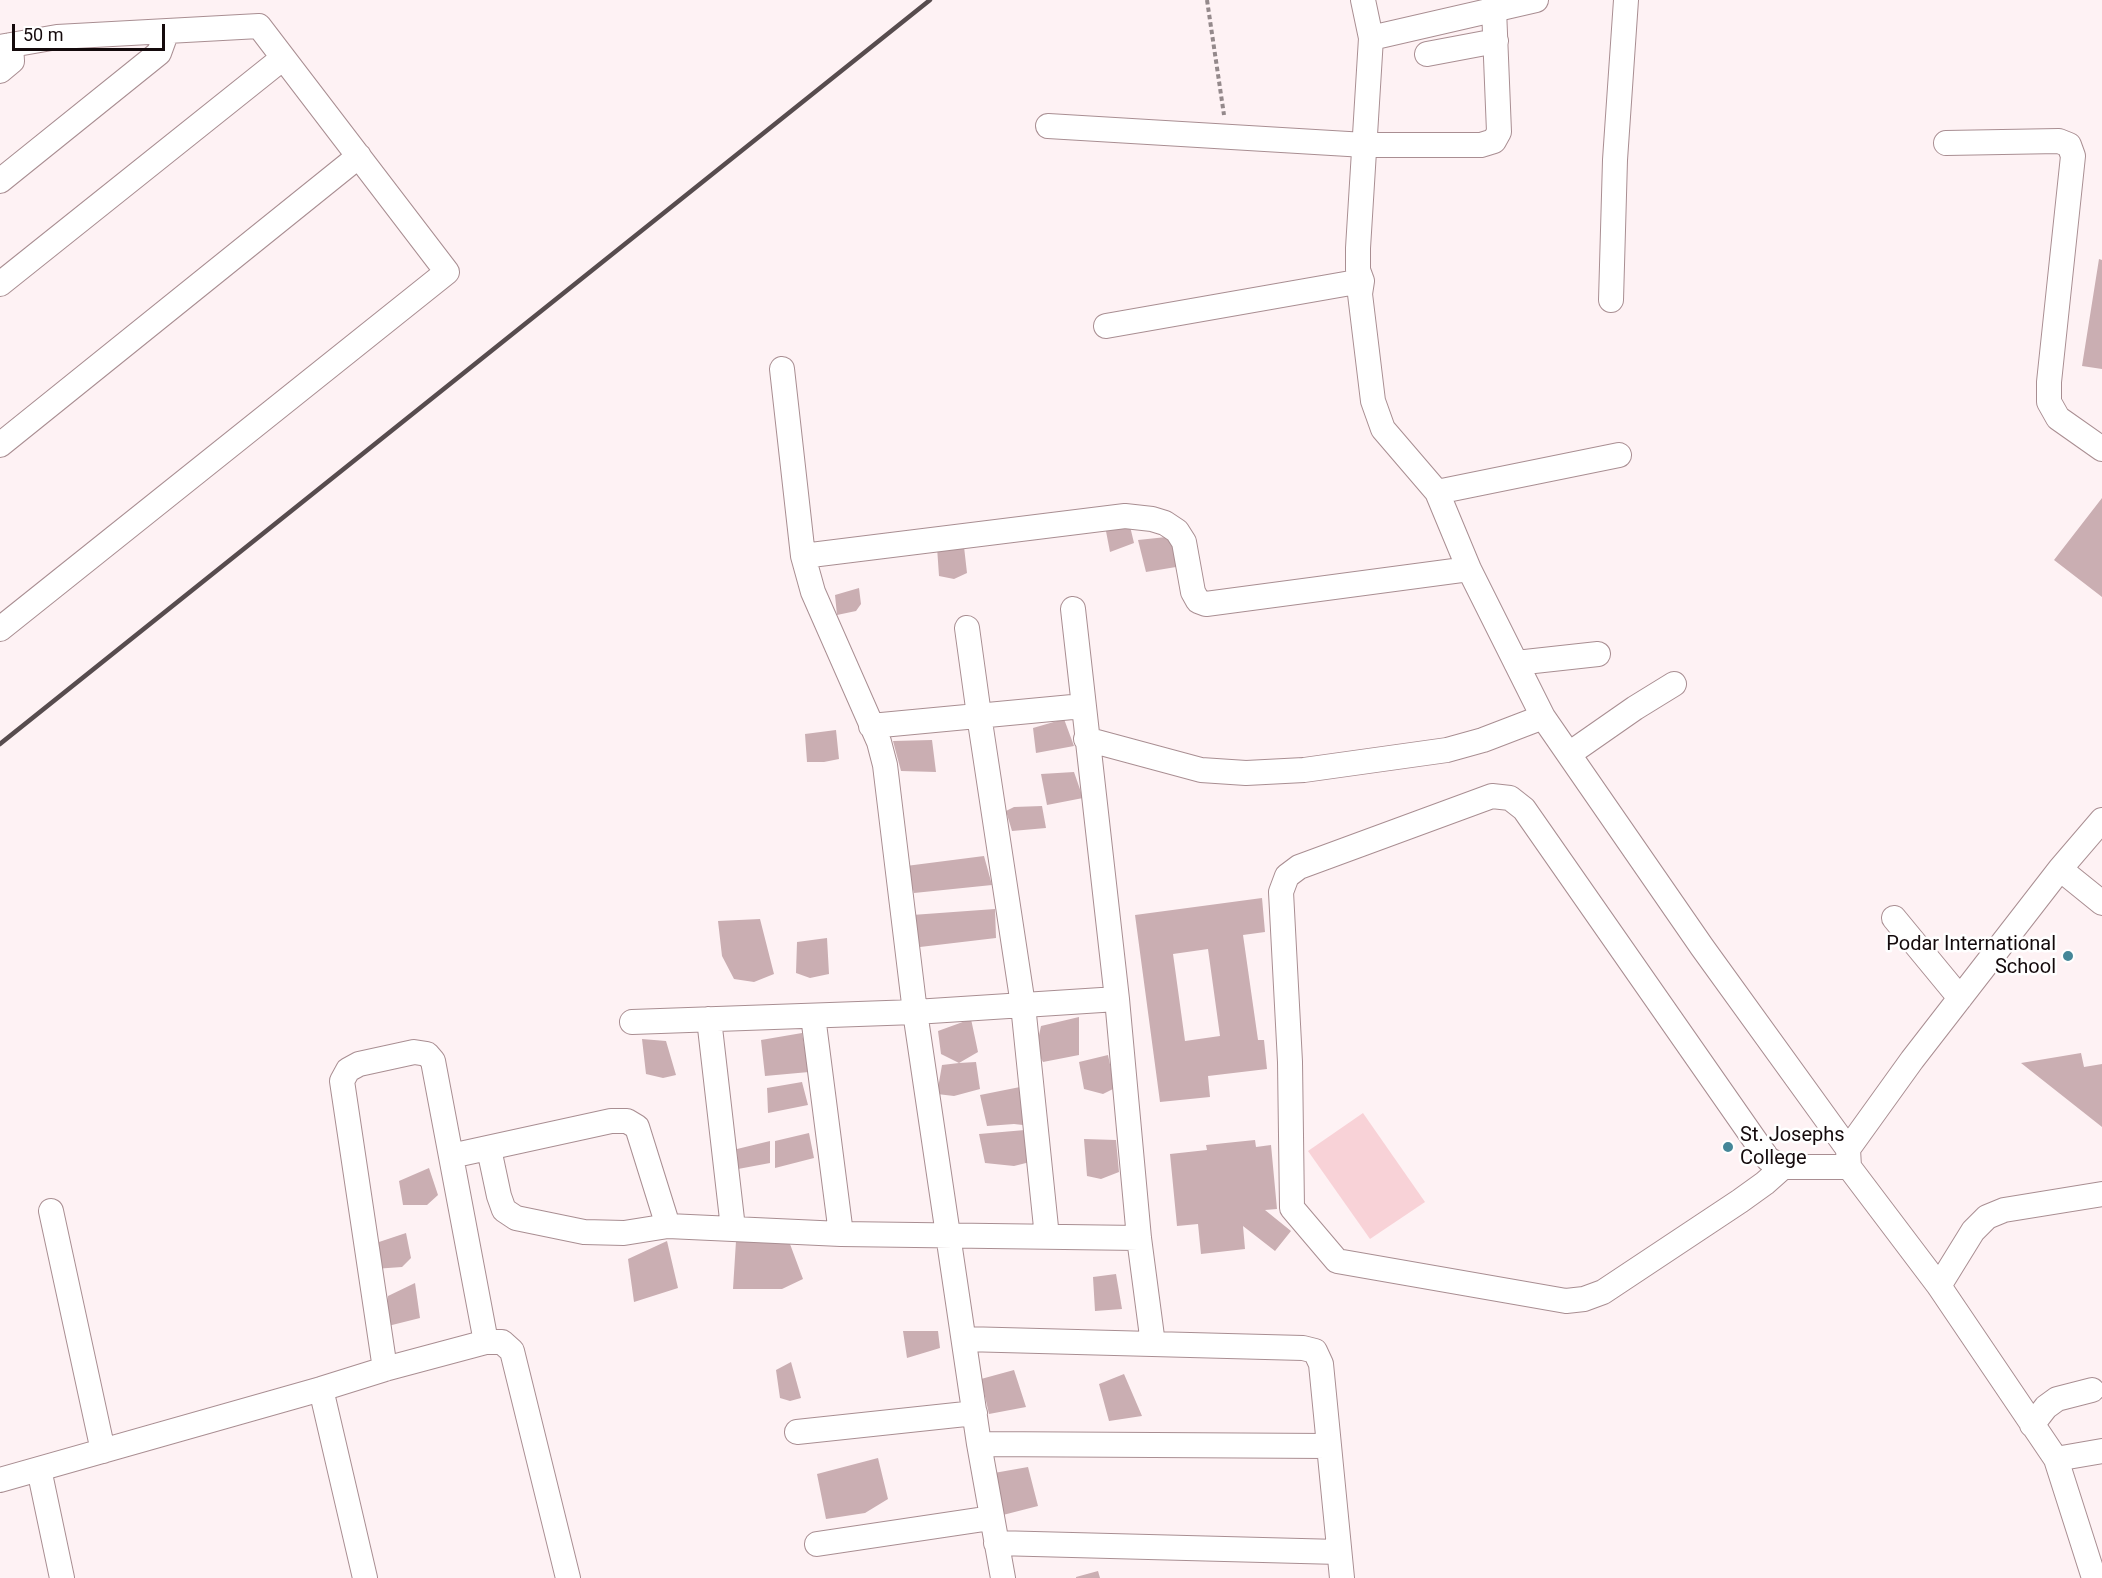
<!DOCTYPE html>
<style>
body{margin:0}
#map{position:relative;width:2102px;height:1578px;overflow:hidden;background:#fef2f4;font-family:Roboto,sans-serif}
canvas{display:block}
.scale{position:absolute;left:12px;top:24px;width:153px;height:27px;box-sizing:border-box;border:3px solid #140a0c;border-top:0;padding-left:8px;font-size:18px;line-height:21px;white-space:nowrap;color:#140a0c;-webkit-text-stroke:4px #fff;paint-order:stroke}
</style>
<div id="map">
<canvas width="2102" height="1578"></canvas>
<div class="scale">50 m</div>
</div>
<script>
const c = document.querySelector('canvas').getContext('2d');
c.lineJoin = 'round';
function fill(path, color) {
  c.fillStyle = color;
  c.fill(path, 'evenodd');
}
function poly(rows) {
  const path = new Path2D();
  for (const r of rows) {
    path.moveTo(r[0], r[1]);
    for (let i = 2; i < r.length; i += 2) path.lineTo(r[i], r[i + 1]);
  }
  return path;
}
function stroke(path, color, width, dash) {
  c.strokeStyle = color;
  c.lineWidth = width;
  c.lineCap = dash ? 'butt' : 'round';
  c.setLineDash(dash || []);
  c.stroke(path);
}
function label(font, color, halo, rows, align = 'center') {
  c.font = font + ' Roboto,sans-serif';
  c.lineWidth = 5;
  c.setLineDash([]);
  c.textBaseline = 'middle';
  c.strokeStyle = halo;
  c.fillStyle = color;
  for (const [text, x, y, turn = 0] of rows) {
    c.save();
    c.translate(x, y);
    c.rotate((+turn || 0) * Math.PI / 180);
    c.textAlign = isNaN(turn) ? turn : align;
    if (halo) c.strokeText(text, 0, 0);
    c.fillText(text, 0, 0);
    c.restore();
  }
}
const green = poly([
 [1363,1113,1425,1202,1370,1239,1308,1151]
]);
const building = poly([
 [2099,259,2102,260,2102,369,2082,366],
 [2102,498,2102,597,2054,560],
 [1129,522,1134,543,1110,552,1105,526],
 [1176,536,1182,566,1146,572,1138,540],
 [963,538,967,573,954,579,939,576,937,547],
 [859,588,861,604,856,611,837,615,835,595],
 [1064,719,1074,746,1036,753,1033,728],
 [836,730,839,759,824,762,807,762,805,734],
 [932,740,936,772,901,771,893,741],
 [1074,772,1083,798,1047,805,1041,774],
 [1042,806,1046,828,1012,831,1006,811,1014,807],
 [984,856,992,885,914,893,906,866],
 [1262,898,1265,932,1243,935,1258,1040,1264,1040,1267,1069,1208,1076,1210,1097,1160,1102,1135,915],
 [1208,949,1220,1036,1185,1041,1173,954],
 [995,909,996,938,920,947,912,915],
 [760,919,774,974,754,982,734,979,722,956,718,921],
 [827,938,829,974,810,978,796,973,797,942],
 [1079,1017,1079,1055,1043,1062,1036,1049,1041,1026],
 [971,1019,978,1052,959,1063,976,1062,980,1089,954,1096,937,1094,942,1065,959,1063,941,1054,938,1031],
 [802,1033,809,1072,765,1076,761,1040],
 [642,1039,666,1041,676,1075,663,1078,646,1074],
 [2081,1053,2084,1067,2102,1064,2102,1127,2021,1063],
 [1108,1055,1115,1088,1103,1094,1084,1089,1079,1062],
 [802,1082,808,1105,768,1113,767,1088],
 [1020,1087,1032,1126,1014,1124,987,1126,980,1095],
 [1025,1130,1030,1162,1014,1166,985,1163,979,1134],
 [809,1133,814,1158,775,1168,775,1141],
 [1084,1139,1116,1140,1119,1172,1101,1179,1087,1176],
 [1255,1140,1256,1147,1271,1145,1277,1209,1265,1210,1291,1231,1275,1251,1243,1226,1245,1249,1201,1254,1198,1224,1177,1226,1170,1154,1207,1150,1206,1145],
 [770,1141,770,1163,738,1169,737,1149],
 [429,1168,438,1195,427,1205,403,1205,399,1181],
 [406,1233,411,1258,402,1267,374,1269,373,1244],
 [787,1236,803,1279,782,1289,733,1289,736,1241],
 [667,1241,678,1288,634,1302,628,1259],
 [1116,1274,1122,1309,1095,1311,1093,1277],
 [415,1283,420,1318,384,1327,388,1296],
 [903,1331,938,1331,940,1348,907,1358],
 [791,1362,801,1398,790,1401,780,1398,776,1370],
 [1014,1370,1026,1407,989,1414,981,1379],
 [1124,1374,1142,1416,1109,1421,1099,1384],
 [878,1458,888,1499,865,1513,826,1519,817,1474],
 [1028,1467,1038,1506,999,1516,994,1473],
 [1098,1571,1100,1578,1076,1578,1076,1577]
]);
const path = poly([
 [1207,0,1224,115]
]);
const minor = poly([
 [1363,0,1371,38],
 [1536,0,1371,38,1358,248,1358,270,1362,281,1360,294,1373,401,1383,429,1437,492,1469,569,1543,717,1702,947,1848,1149],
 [0,47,57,37,259,26,447,272,0,629],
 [1427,54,1496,41],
 [0,71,12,61,11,45],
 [1048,126,1365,145,1481,145,1494,141,1499,132,1494,9],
 [1946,143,2059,141,2069,145,2073,156,2049,382,2049,402,2058,418,2102,449],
 [0,181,159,53,167,31],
 [0,284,283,58],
 [1611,300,1615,160,1626,0],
 [1106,326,1362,281],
 [782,369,803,556,813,592,879,742,885,765,915,1012,979,1444,1003,1578],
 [0,445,359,156],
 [1437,492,1619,455],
 [803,556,1125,516,1152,519,1165,523,1177,531,1184,542,1193,592,1198,601,1206,604,1469,569],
 [1073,609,1117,999,1139,1238,1153,1344],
 [967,628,979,715,1023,1005,1047,1237],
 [1516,663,1598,654],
 [871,726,1083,706],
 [1086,739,1201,770,1246,773,1304,770,1447,750,1483,740,1543,717],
 [1569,754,1635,708,1674,684],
 [2060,869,2102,903],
 [1894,918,1960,998],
 [813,1016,841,1234],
 [709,1019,733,1228],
 [632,1022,915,1012,1117,999],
 [489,1149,499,1196,504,1210,516,1218,584,1232,624,1233,668,1226,841,1234,1139,1238],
 [451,1156,611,1121,627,1121,637,1127,668,1226],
 [1783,1167,1765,1183,1740,1201,1603,1292,1584,1299,1566,1301,1337,1261,1292,1208,1290,1062,1281,892,1287,876,1299,867,1492,796,1510,798,1524,809,1768,1159,1783,1167,1849,1167],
 [51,1211,103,1451],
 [1939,1286,1973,1231,1987,1217,2004,1210,2102,1194],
 [964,1339,1303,1348,1315,1351,1321,1364,1342,1578],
 [385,1369,342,1081,348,1070,359,1064,414,1052,427,1054,433,1061,486,1342],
 [321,1389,365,1578],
 [2032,1425,2046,1407,2057,1399,2092,1390],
 [797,1432,975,1413],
 [979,1444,1328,1446],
 [2056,1459,2102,1451],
 [39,1469,62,1578],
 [0,1480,321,1389,385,1369,486,1342,502,1342,512,1351,568,1578],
 [996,1543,1339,1552],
 [817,1544,991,1518],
 [2094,1578,2056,1459,1939,1286,1849,1167,1848,1149,1912,1060,2060,869,2102,820]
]);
const rail = poly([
 [0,744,930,0]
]);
const markers = [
 [2068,956,6,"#458698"],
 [1728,1147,6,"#458698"]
];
const poiNames = [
 ["Podar International",2056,945],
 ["School",2056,968],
 ["St. Josephs",1740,1136,"left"],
 ["College",1740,1159,"left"]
];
fill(green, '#f8d2d7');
fill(building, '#caaeb2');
stroke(minor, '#a98e92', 26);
stroke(path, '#94898b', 4, [4.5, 3]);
stroke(minor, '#fff', 24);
stroke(rail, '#574c4e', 4.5);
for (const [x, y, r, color] of markers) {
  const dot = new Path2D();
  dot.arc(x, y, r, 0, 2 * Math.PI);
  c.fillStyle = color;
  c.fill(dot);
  stroke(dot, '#fff', 2);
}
label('20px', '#140a0c', '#fff', poiNames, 'right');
</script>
